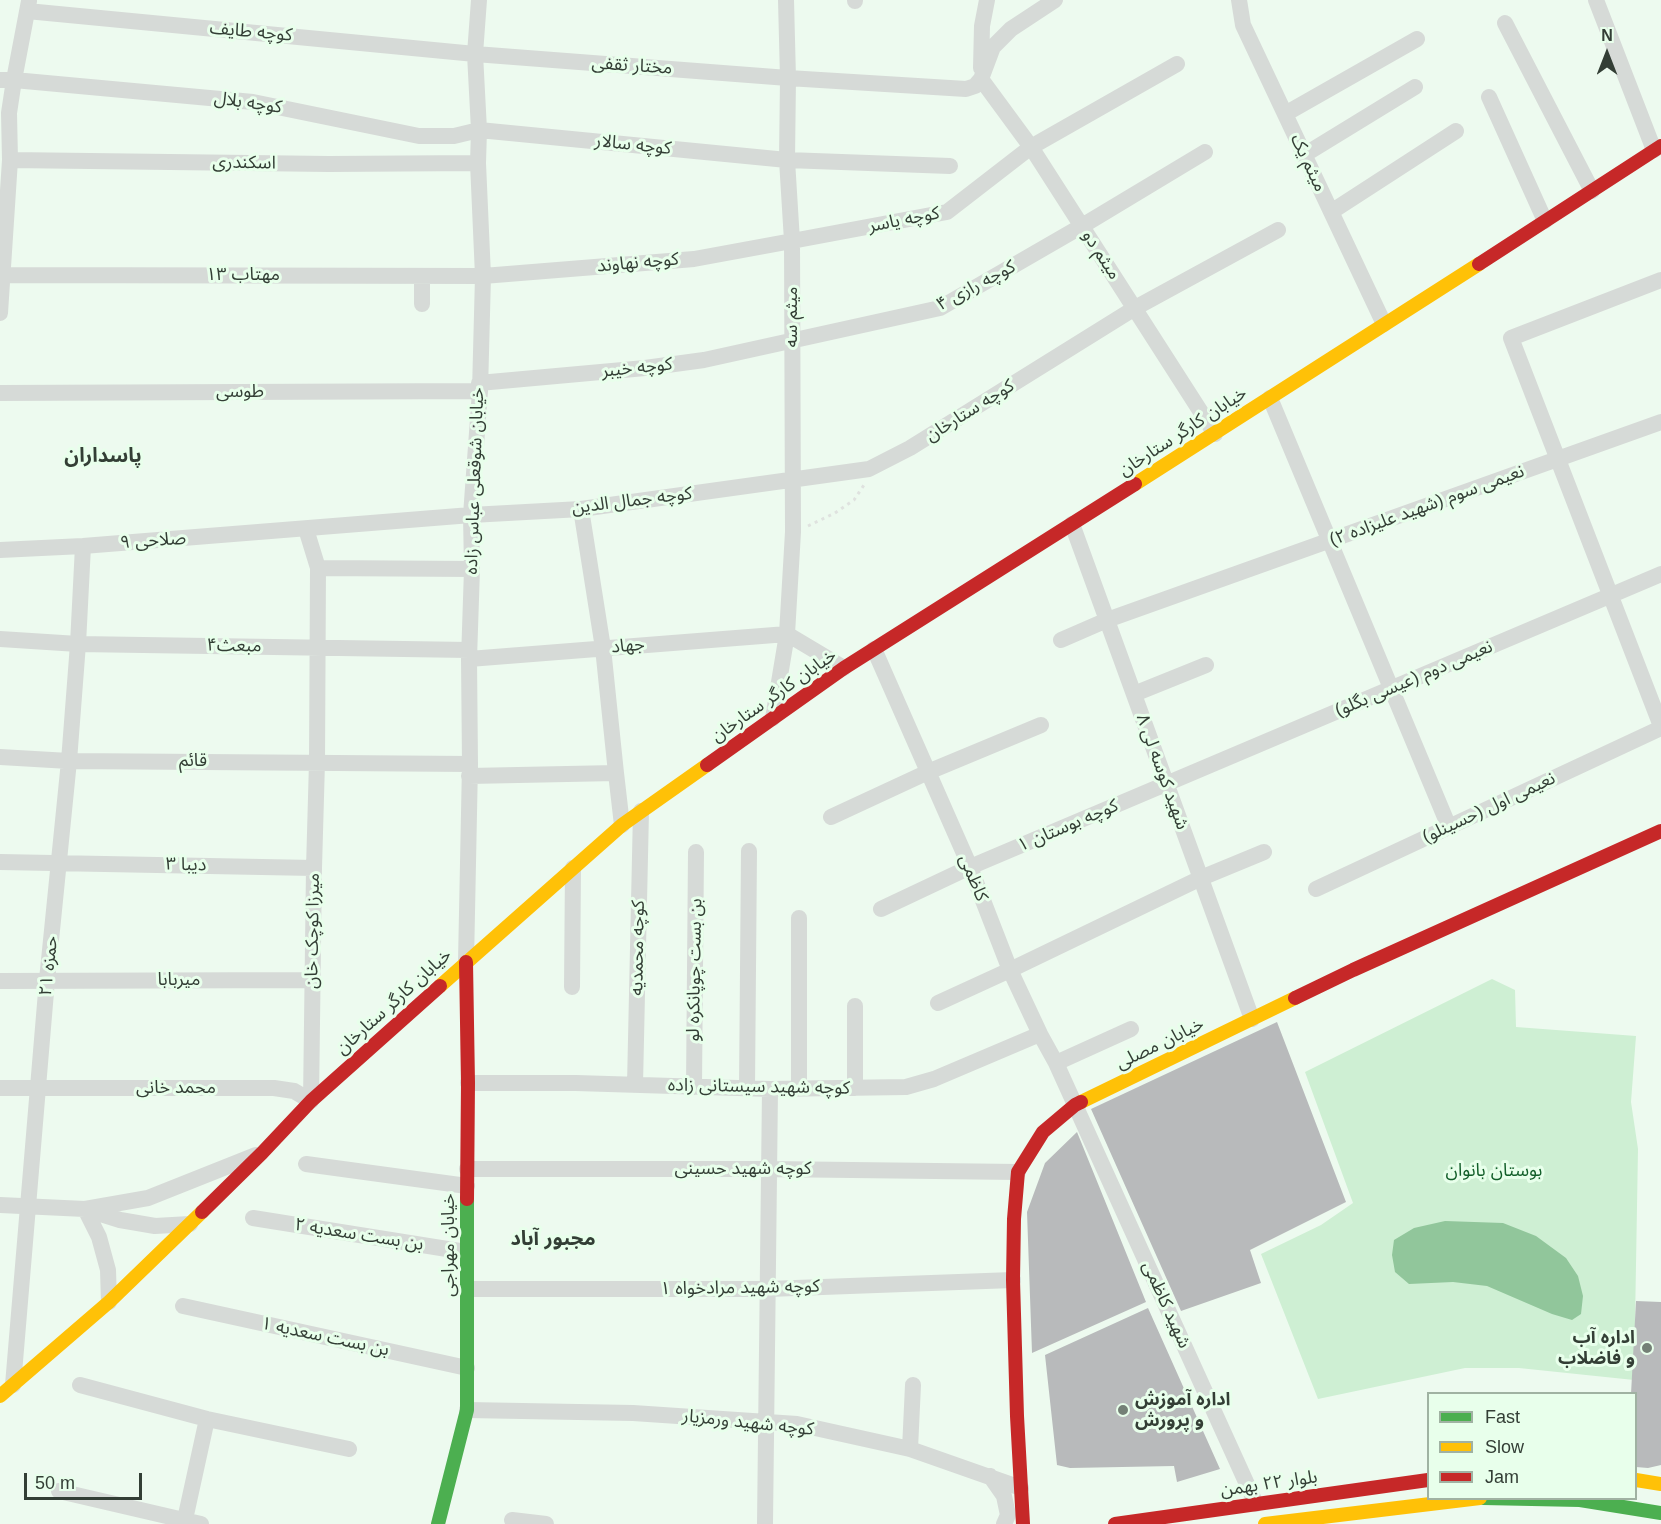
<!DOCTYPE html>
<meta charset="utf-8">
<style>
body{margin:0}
#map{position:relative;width:1661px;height:1524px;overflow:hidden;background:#edfaef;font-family:Arial,sans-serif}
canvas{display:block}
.legend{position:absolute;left:1427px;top:1392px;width:210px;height:108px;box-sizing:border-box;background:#e8ffeb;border:2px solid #a0b2a2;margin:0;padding:8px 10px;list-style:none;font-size:18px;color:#333e35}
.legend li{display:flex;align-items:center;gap:12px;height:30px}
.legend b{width:30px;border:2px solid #a0b2a2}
.north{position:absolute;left:1577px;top:24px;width:60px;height:60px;-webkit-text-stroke:4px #e8ffeb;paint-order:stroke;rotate:0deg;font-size:16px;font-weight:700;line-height:24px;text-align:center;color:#333e35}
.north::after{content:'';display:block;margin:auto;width:21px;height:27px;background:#333e35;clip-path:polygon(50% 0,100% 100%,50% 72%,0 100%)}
.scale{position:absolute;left:24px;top:1473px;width:118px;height:27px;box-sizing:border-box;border:3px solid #333e35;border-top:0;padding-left:8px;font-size:18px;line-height:21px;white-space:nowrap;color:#333e35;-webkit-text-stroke:4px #e8ffeb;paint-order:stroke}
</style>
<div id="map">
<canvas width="1661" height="1524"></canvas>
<ul class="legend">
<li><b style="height:8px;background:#4caf50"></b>Fast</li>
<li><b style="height:8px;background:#ffc107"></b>Slow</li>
<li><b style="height:8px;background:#c62828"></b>Jam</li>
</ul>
<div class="north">N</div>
<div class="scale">50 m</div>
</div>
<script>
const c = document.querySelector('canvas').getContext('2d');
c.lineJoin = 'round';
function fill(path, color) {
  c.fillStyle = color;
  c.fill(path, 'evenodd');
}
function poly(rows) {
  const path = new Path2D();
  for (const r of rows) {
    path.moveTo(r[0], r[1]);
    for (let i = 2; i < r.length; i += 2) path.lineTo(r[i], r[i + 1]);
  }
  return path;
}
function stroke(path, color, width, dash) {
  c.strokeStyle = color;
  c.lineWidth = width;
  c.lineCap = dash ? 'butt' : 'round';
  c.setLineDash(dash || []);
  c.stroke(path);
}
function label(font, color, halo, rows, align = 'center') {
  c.font = font + ' Arial,"Noto Sans Arabic",sans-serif';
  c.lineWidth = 6;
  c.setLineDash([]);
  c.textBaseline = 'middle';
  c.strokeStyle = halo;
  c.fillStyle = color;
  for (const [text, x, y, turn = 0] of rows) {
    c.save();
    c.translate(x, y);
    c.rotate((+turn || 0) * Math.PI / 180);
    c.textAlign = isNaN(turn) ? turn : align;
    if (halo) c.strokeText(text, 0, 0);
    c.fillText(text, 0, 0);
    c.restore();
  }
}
const green = poly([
 [1492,979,1515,990,1516,1027,1636,1036,1631,1102,1638,1149,1634,1380,1519,1368,1465,1368,1318,1399,1261,1254,1321,1225,1353,1203,1305,1072]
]);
const water = poly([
 [1445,1221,1503,1223,1536,1236,1566,1258,1578,1276,1583,1296,1581,1314,1572,1320,1552,1314,1487,1286,1453,1282,1409,1284,1395,1272,1392,1255,1394,1240,1414,1228]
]);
const building = poly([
 [1277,1022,1346,1202,1250,1250,1261,1283,1181,1311,1091,1109],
 [1077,1132,1146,1302,1032,1353,1027,1212,1045,1163],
 [1636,1301,1661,1302,1661,1465,1648,1468,1636,1467,1636,1394,1631,1394],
 [1148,1308,1220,1469,1177,1482,1174,1466,1070,1468,1057,1465,1045,1355]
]);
const path = poly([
 [808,526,835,513,854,500,864,485]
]);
const street = poly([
 [855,0,855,1],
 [1239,0,1243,25,1384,324],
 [1596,0,1654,150],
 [27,11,475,54,788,78,966,89,975,86,981,79,993,47,1011,29,1055,0],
 [1505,23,1592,191],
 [981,68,982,26,987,0],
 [981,79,1031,147,1215,434],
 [0,80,14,80,253,102,419,136,454,136,479,130,787,160,950,166],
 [1489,97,1545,221],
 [1285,114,1417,39],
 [1304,155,1415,87],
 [10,160,329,164,478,163],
 [1331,212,1456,131],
 [3,275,483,276,694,259,792,241,947,212,1031,147,1177,64],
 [422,276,422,304],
 [1661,280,1511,338,1661,726],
 [0,313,10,160,9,113,14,80,29,1],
 [479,383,645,368,704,360,940,308,1082,226,1205,152],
 [0,393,480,391],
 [1270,398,1449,827],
 [581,509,603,648,616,773],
 [1072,524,1252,1019],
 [0,550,83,546,471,515,581,509,869,469,910,448,1135,308,1278,230],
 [318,568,472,569],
 [787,634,844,668],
 [0,639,78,644,469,650],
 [1061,640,1107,620,1661,422],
 [874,649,970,867,1010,970,1040,1034,1056,1063,1256,1504],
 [469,659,787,634],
 [1134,694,1206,665],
 [773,718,787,634,793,532,792,241,787,160,788,78,786,0],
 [0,757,69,761,470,764],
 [469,776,616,773,622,825],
 [831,817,928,772,1041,725],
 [0,862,314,868],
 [1316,889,1661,728],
 [881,909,970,867,1661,574],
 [799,918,799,1088],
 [466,962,470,764,469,659,472,569,471,515,480,391,483,276,478,163,479,130,475,54,479,0],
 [0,981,312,980],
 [572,987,573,868],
 [938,1003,1010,970,1201,878,1264,852],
 [855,1006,855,1088],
 [1056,1063,1131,1029],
 [468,1083,576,1083,770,1089,906,1087,934,1079,1040,1034],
 [635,1085,641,811],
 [694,1087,696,852],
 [0,1088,274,1088,294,1091,311,1101,314,868,317,762,318,568,306,529],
 [747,1088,749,851],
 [306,1164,467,1186],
 [467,1169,769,1169,1018,1172],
 [0,1205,85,1209,148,1198,256,1155],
 [253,1218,466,1252],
 [466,1289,768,1289,1013,1280],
 [109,1302,108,1270,99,1237,85,1209,120,1220,155,1226,190,1224],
 [183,1306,467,1368],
 [13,1385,47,980,69,761,78,644,83,546],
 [80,1385,207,1419,349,1449],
 [467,1410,633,1413,797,1424,910,1449,1021,1488],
 [910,1449,913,1385],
 [990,1476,1004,1496,1008,1515,1004,1524],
 [59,1491,201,1524],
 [512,1520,546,1524],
 [184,1524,207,1419],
 [765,1524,770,1089]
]);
const fast = poly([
 [1483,1498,1580,1500,1661,1513],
 [438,1524,467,1410,467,1199]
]);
const slow = poly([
 [1135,484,1479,264],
 [440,986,622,825,707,765],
 [1081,1102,1295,998],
 [0,1396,109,1302,202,1212],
 [1636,1480,1661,1484],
 [1265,1524,1480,1498]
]);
const jam = poly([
 [1479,264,1661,146],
 [707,765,844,668,1135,484],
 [466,962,468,1083,467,1199],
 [1295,998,1353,970,1661,831],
 [202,1212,262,1153,311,1101,440,986],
 [1023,1524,1017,1416,1013,1280,1014,1219,1018,1172,1043,1132,1075,1105,1081,1102],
 [1115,1524,1428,1480]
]);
const markers = [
 [1647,1348,6,"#748076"],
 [1123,1410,6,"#748076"]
];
const streetNames = [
 ["کوچه طایف",251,32,5],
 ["مختار ثقفی",632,66,4],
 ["کوچه بلال",248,103,8],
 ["کوچه سالار",633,145,6],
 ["اسکندری",244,163,1],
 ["میثم یک",1308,163,65],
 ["کوچه یاسر",904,220,-11],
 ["میثم دو",1101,255,57],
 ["کوچه نهاوند",638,263,-5],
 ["مهتاب ۱۳",243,275],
 ["کوچه رازی ۴",976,286,-28],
 ["میثم سه",792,317,-90],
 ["کوچه خیبر",637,368,-6],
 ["طوسی",240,392],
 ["کوچه ستارخان",970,411,-32],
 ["خیابان کارگر ستارخان",1183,432,-33],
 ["خیابان شوقعلی عباس زاده",475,481,-88],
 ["کوچه جمال الدین",632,501,-7],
 ["نعیمی سوم (شهید علیزاده ۲)",1427,506,-20],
 ["صلاحی ۹",153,541,-4],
 ["مبعث۴",234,646,1],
 ["جهاد",628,646,-5],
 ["نعیمی دوم (عیسی بگلو)",1414,679,-23],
 ["خیابان کارگر ستارخان",774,696,-35],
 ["قائم",193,761],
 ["شهید کوسه لی ۸",1162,772,70],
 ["نعیمی اول (حسینلو)",1489,808,-25],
 ["کوچه بوستان ۱",1068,826,-23],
 ["دیبا ۳",186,865,1],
 ["کاظمی",973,878,68],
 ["میرزا کوچک خان",313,931,-89],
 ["کوچه محمدیه",638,948,-89],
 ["حمزه ۲۱",49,966,-84],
 ["بن بست چوپانکره لو",695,970,-89],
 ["میربابا",179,980],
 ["خیابان کارگر ستارخان",394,1002,-42],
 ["خیابان مصلی",1160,1044,-26],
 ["کوچه شهید سیستانی زاده",759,1087,1],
 ["محمد خانی",176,1088],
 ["کوچه شهید حسینی",743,1169],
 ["بن بست سعدیه ۲",359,1235,9],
 ["خیابان مهراجی",449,1245,-90],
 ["۱ کوچه شهید مرادخواه",740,1288,-1],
 ["شهید کاظمی",1166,1305,66],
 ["بن بست سعدیه ۱",325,1337,12],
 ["کوچه شهید ورمزیار",748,1423,6],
 ["بلوار ۲۲ بهمن",1269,1484,-8]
];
const parkNames = [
 ["بوستان بانوان",1494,1171]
];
const poiNames = [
 ["اداره آب",1635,1338],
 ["و فاضلاب",1635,1359],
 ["اداره آموزش",1135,1400,"left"],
 ["و پرورش",1135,1421,"left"]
];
const neighbourhoodNames = [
 ["پاسداران",103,456],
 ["مجبور آباد",553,1239]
];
fill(green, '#ceefd3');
fill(water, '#91c69b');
fill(building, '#b8babb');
stroke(path, '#dfe2df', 3, [3, 4.5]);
stroke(street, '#d6dad7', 16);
stroke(fast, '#4caf50', 14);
stroke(slow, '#ffc107', 14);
stroke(jam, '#c62828', 14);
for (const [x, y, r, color] of markers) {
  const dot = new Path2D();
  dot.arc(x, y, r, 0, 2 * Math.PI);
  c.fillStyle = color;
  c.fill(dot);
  stroke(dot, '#e8ffeb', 2);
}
label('18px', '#333e35', '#e8ffeb', streetNames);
label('18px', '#135f2a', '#e8ffeb', parkNames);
label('bold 18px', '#333e35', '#e8ffeb', poiNames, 'right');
label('bold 20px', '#333e35', '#e8ffeb', neighbourhoodNames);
</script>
